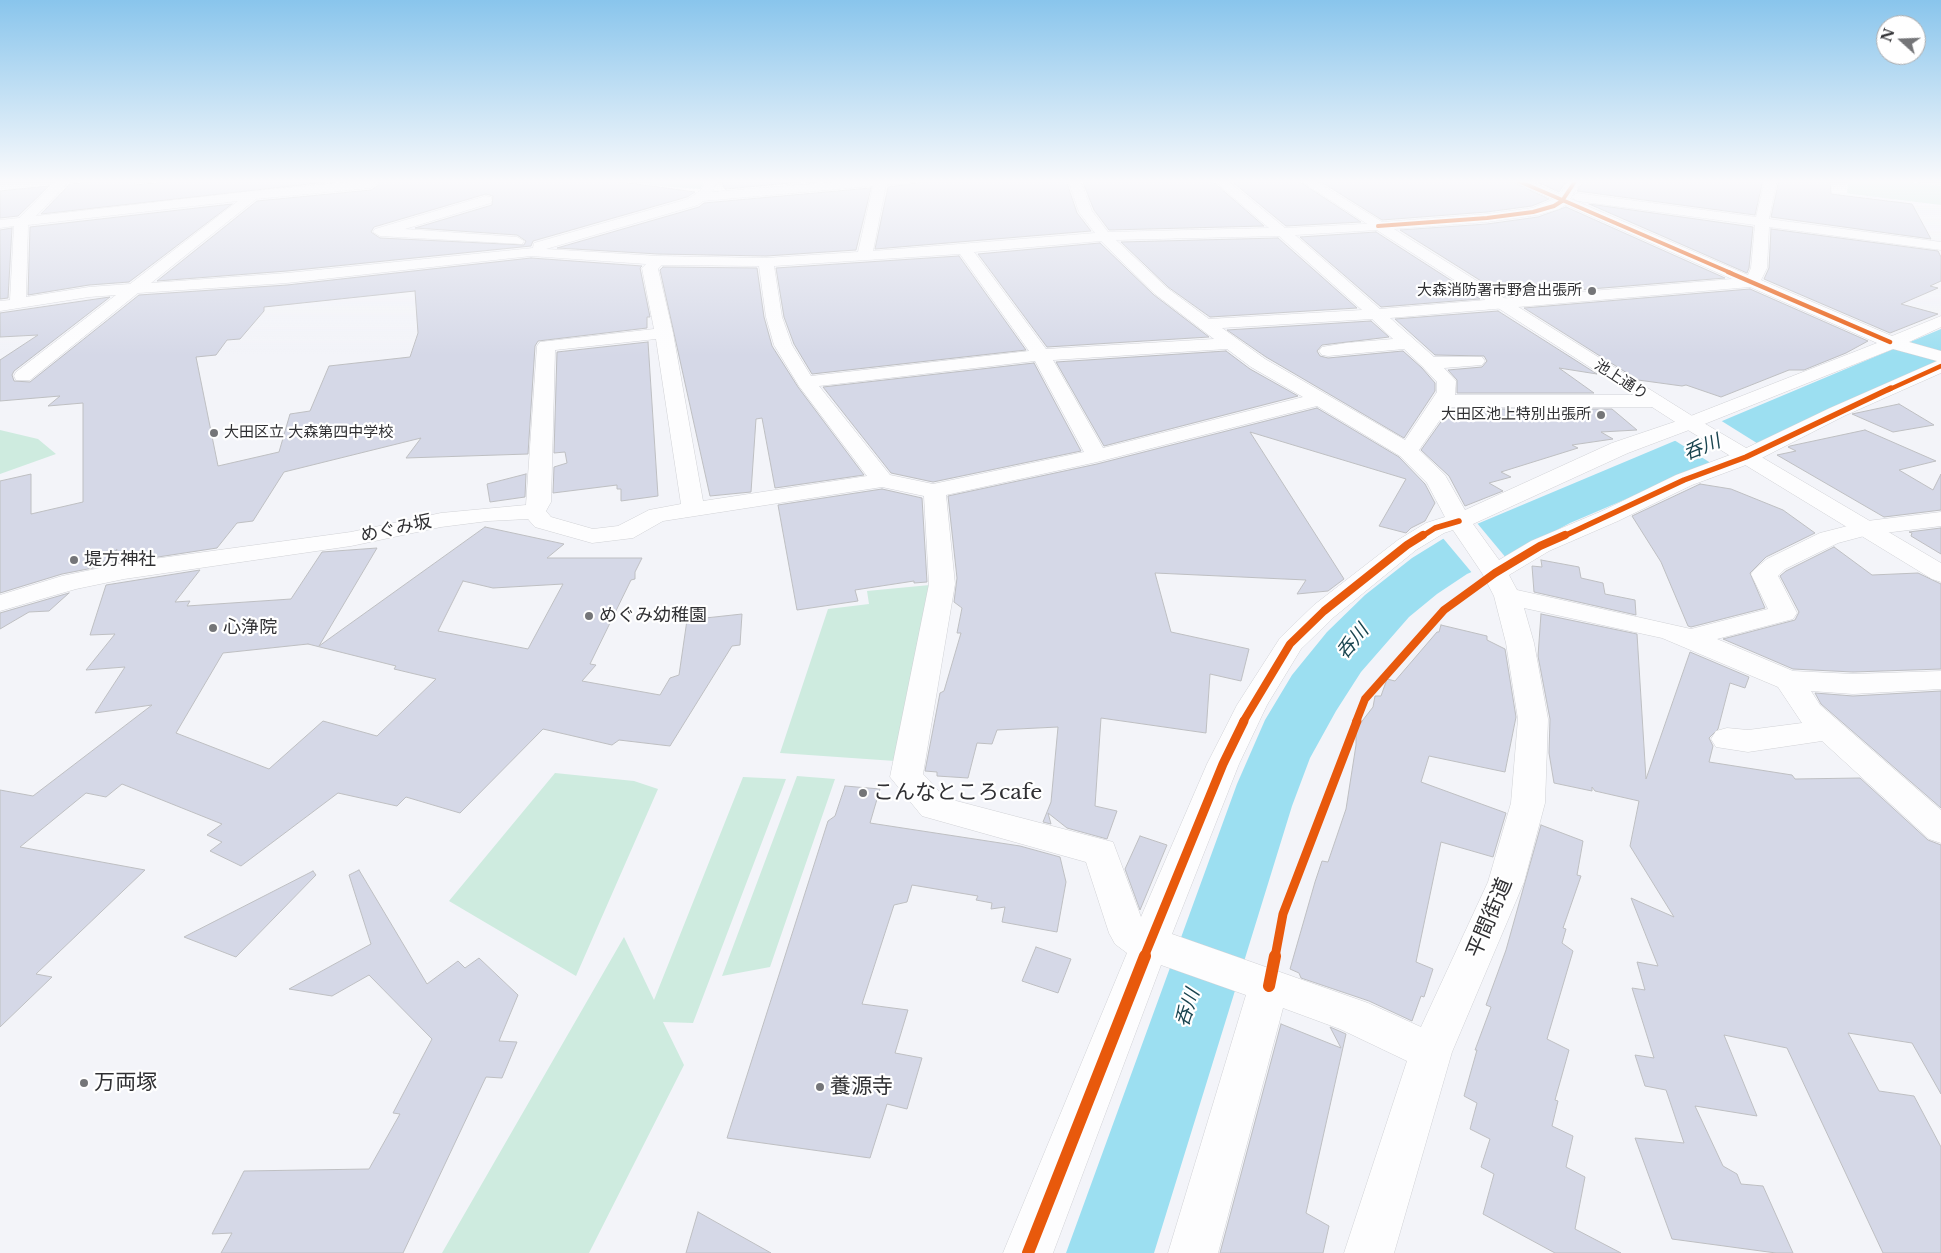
<!DOCTYPE html>
<meta charset="utf-8">
<style>
body{margin:0}
#map{position:relative;width:1941px;height:1253px;overflow:hidden;background:#f3f4f9;font-family:"Libre Baskerville",serif}
canvas{display:block}
.north{position:absolute;left:1876px;top:15px;width:50px;height:50px;box-sizing:border-box;background:#fff;border:1px solid #acacad;border-radius:50%;rotate:290deg;font-size:14px;font-weight:700;line-height:20px;text-align:center;color:#303033}
.north::after{content:'';display:block;margin:auto;width:18px;height:22px;background:#747578;clip-path:polygon(50% 0,100% 100%,50% 72%,0 100%)}
</style>
<div id="map">
<canvas width="1941" height="1253"></canvas>
<div class="north">N</div>
</div>
<script>
const c = document.querySelector('canvas').getContext('2d');
c.lineJoin = 'round';
function fill(path, color) {
  c.fillStyle = color;
  c.fill(path, 'evenodd');
}
function poly(rows) {
  const path = new Path2D();
  for (const r of rows) {
    path.moveTo(r[0], r[1]);
    for (let i = 2; i < r.length; i += 2) path.lineTo(r[i], r[i + 1]);
  }
  return path;
}
function stroke(path, color, width, dash) {
  c.strokeStyle = color;
  c.lineWidth = width;
  c.lineCap = dash ? 'butt' : 'round';
  c.setLineDash(dash || []);
  c.stroke(path);
}
function label(font, color, halo, rows, align = 'center') {
  c.font = font + ' "Libre Baskerville","Noto Sans JP",serif';
  c.lineWidth = 4.5;
  c.setLineDash([]);
  c.textBaseline = 'middle';
  c.strokeStyle = halo;
  c.fillStyle = color;
  for (const [text, x, y, turn = 0] of rows) {
    c.save();
    c.translate(x, y);
    c.rotate((+turn || 0) * Math.PI / 180);
    c.textAlign = isNaN(turn) ? turn : align;
    if (halo) c.strokeText(text, 0, 0);
    c.fillText(text, 0, 0);
    c.restore();
  }
}
const green = poly([
 [654,180,705,180,700,189,648,185],
 [1848,180,1897,180,1941,186,1941,205,1851,194,1847,193],
 [0,430,38,439,56,454,0,474],
 [930,585,895,761,780,753,828,609,869,604,867,591],
 [555,773,634,781,658,789,576,976,449,901],
 [797,776,835,779,770,967,722,976],
 [743,777,786,779,693,1023,663,1022,684,1065,589,1253,442,1253,624,937,654,1000]
]);
const water = poly([
 [1941,329,1941,361,1760,442,1570,523,1506,557,1467,574,1437,594,1409,617,1361,672,1336,711,1310,758,1292,806,1154,1253,1066,1253,1237,784,1265,720,1292,675,1327,632,1365,595,1412,558,1446,537]
]);
const pier = poly([
 [1720,420,1760,445,1714,465,1674,440],
 [1477,523,1507,559,1473,574,1442,537]
]);
const building = poly([
 [108,180,137,180,134,185,186,180,345,180,41,214,70,184,108,180],
 [375,180,607,180,695,192,687,197,533,241,531,246,287,271,157,281,257,201,371,190,379,185,375,180],
 [486,194,493,196,492,205,415,228,517,235,526,241,524,245,380,238,371,232,374,227,486,194],
 [721,180,824,180,725,189,721,180],
 [938,180,1066,180,1077,213,1091,231,875,249,888,187,938,180],
 [1082,180,1211,180,1264,226,1109,230,1094,210,1082,180],
 [1230,180,1297,180,1361,222,1286,226,1230,180],
 [1318,180,1508,180,1549,199,1532,206,1487,212,1382,220,1318,180],
 [1533,180,1567,180,1559,192,1533,180],
 [1584,180,1763,180,1755,215,1577,191,1584,180],
 [1779,180,1830,180,1831,194,1912,204,1931,239,1771,217,1779,180],
 [49,186,18,216,0,218,0,191,49,186],
 [871,188,856,250,766,256,658,254,557,248,699,207,704,203,871,188],
 [232,204,129,282,89,285,28,295,30,227,232,204],
 [1589,204,1753,227,1749,268,1747,273,1589,204],
 [1566,207,1725,278,1505,296,1400,230,1487,224,1538,217,1566,207],
 [12,228,8,298,0,299,0,230,12,228],
 [1771,229,1938,251,1941,257,1941,281,1930,286,1938,288,1901,304,1938,314,1890,333,1764,279,1769,268,1771,229],
 [1376,232,1480,299,1381,307,1300,237,1376,232],
 [1278,238,1357,308,1210,317,1168,287,1121,242,1278,238],
 [1100,243,1154,295,1209,337,1047,347,978,254,1100,243],
 [959,256,1026,350,812,374,794,344,784,317,776,268,959,256],
 [531,258,642,266,640,268,650,317,647,317,647,328,538,341,535,346,528,454,406,458,421,438,284,472,253,521,237,523,217,548,112,564,117,549,98,567,62,574,0,593,0,481,31,474,31,514,83,502,83,403,48,406,60,396,0,401,0,360,38,335,0,337,0,313,110,297,14,371,12,375,14,381,30,382,139,295,287,285,531,258],
 [415,291,418,333,410,357,329,366,310,411,290,414,279,452,218,466,196,357,216,355,227,340,240,339,264,311,264,307,415,291],
 [663,267,757,268,764,317,772,346,798,387,864,475,775,488,762,418,756,419,751,492,710,496,660,270,663,267],
 [1750,289,1868,341,1846,353,1804,370,1789,370,1721,397,1686,385,1682,386,1638,380,1524,308,1750,289],
 [1498,311,1597,374,1559,368,1594,393,1457,393,1457,380,1448,370,1482,367,1487,361,1484,356,1435,355,1395,319,1498,311],
 [1371,321,1389,337,1322,345,1317,351,1320,356,1328,358,1403,351,1422,368,1435,383,1435,391,1404,438,1266,357,1227,330,1371,321],
 [648,342,658,496,621,501,621,489,617,489,617,485,553,493,554,467,567,463,565,452,554,453,557,352,648,342],
 [1226,351,1250,369,1298,396,1104,446,1056,362,1226,351],
 [1034,363,1081,451,933,482,891,473,823,387,1034,363],
 [1899,404,1934,425,1893,432,1852,414,1899,404],
 [1317,408,1399,457,1425,484,1435,503,1425,521,1411,528,1406,533,1379,526,1406,479,1250,432,1344,579,1328,591,1297,594,1306,580,1155,573,1171,632,1249,649,1241,681,1210,674,1206,733,1101,718,1095,806,1117,811,1107,839,1067,828,1048,813,1051,824,1043,822,1051,802,1058,727,997,730,992,744,977,743,968,778,937,776,937,772,925,771,940,693,944,691,961,633,957,633,962,608,954,602,957,578,948,496,1097,464,1317,408],
 [1450,409,1612,409,1637,430,1601,432,1613,439,1572,445,1578,448,1501,472,1511,477,1489,483,1503,491,1465,506,1449,476,1421,450,1450,409],
 [1865,430,1936,461,1899,470,1933,490,1941,474,1941,510,1884,517,1777,455,1796,451,1788,447,1790,446,1865,430],
 [526,474,525,497,490,502,487,484,526,474],
 [1700,484,1731,489,1783,510,1815,533,1766,557,1750,573,1765,608,1691,627,1688,626,1661,562,1632,516,1700,484],
 [882,489,922,498,927,582,914,583,914,581,855,590,858,601,797,610,778,505,882,489],
 [485,527,564,544,547,558,642,558,635,572,635,579,631,580,590,664,596,665,582,681,660,695,670,678,679,675,687,620,742,614,740,645,732,646,670,746,619,740,612,745,543,729,460,813,406,797,397,806,338,793,241,866,210,851,222,842,207,835,222,824,122,784,106,797,86,793,20,847,145,870,36,974,52,977,0,1027,0,790,33,796,152,705,95,713,125,667,86,670,115,634,90,635,106,585,200,570,175,602,190,601,187,606,291,599,322,552,377,548,319,646,485,527],
 [463,581,493,588,563,584,528,649,438,631,463,581],
 [308,644,396,666,394,669,436,679,377,736,323,721,269,769,176,733,223,653,308,644],
 [1941,528,1941,554,1911,536,1912,533,1909,532,1941,528],
 [1834,547,1872,575,1918,573,1941,584,1941,669,1853,672,1793,669,1723,639,1795,620,1799,612,1780,576,1786,571,1834,547],
 [1541,560,1579,567,1581,578,1603,583,1605,594,1635,600,1636,615,1534,592,1532,566,1542,567,1541,560],
 [69,593,49,611,29,612,0,629,0,613,69,593],
 [1541,614,1637,634,1646,779,1690,652,1749,677,1745,688,1730,683,1718,729,1709,738,1713,746,1709,762,1792,775,1795,779,1860,778,1928,840,1941,845,1941,1094,1912,1043,1848,1033,1879,1091,1914,1096,1941,1147,1941,1253,1883,1253,1787,1048,1724,1035,1757,1116,1695,1106,1723,1166,1737,1174,1741,1184,1763,1186,1793,1253,1776,1253,1672,1239,1635,1138,1684,1143,1666,1090,1645,1086,1635,1055,1654,1058,1632,988,1645,990,1637,962,1658,966,1631,898,1674,917,1630,846,1639,801,1595,791,1592,787,1592,791,1554,783,1549,753,1550,719,1538,656,1541,614],
 [1441,625,1487,636,1487,640,1505,649,1516,717,1505,772,1429,756,1421,782,1506,813,1493,857,1441,842,1416,962,1433,969,1424,997,1421,996,1412,1021,1369,1001,1301,978,1299,973,1290,969,1315,882,1322,861,1328,862,1346,809,1356,745,1356,729,1373,707,1375,696,1381,696,1387,679,1395,681,1437,632,1439,632,1441,625],
 [1941,691,1941,808,1821,704,1815,693,1853,696,1941,691],
 [845,786,880,789,870,823,1020,846,1060,857,1066,882,1057,932,1002,922,1005,907,991,909,992,903,976,900,978,896,912,885,907,902,894,905,862,1004,908,1010,895,1053,922,1058,907,1109,887,1104,870,1158,727,1138,828,821,835,816,845,786],
 [1541,825,1583,841,1577,875,1581,876,1563,928,1566,929,1562,943,1573,951,1547,1039,1569,1050,1555,1100,1558,1101,1552,1126,1573,1136,1566,1167,1585,1177,1575,1229,1621,1253,1555,1253,1483,1214,1494,1174,1481,1167,1490,1139,1470,1129,1477,1103,1464,1096,1477,1050,1475,1050,1491,1007,1486,1005,1506,950,1541,825],
 [1140,836,1167,845,1140,910,1125,869,1140,836],
 [359,870,427,984,458,961,465,968,479,958,518,995,499,1041,517,1042,502,1078,486,1077,403,1253,221,1253,232,1233,212,1234,244,1171,369,1169,400,1114,393,1113,432,1039,369,975,332,996,289,989,371,944,349,875,359,870],
 [313,871,316,875,236,957,184,937,313,871],
 [1036,947,1071,959,1058,993,1022,981,1036,947],
 [1281,1024,1341,1048,1330,1027,1346,1034,1306,1213,1329,1226,1323,1253,1220,1253,1281,1024],
 [698,1212,771,1253,686,1253,698,1212]
]);
const street = poly([
 [58,180,71,180,36,216,253,191,370,180,377,184,371,188,256,199,151,283,287,273,533,248,534,243,688,199,701,190,706,180,718,180,712,192,858,180,914,180,908,184,886,185,873,251,1095,233,1079,212,1068,180,1080,180,1092,211,1108,232,1269,228,1213,180,1227,180,1285,228,1383,223,1385,226,1383,229,1378,230,1295,235,1380,309,1732,279,1510,180,1527,180,1748,275,1751,268,1755,225,1577,201,1571,197,1577,193,1756,217,1765,180,1777,180,1769,219,1941,242,1941,250,1769,227,1767,268,1761,280,1892,336,1941,316,1941,327,1909,342,1941,351,1941,373,1844,416,1754,462,1692,485,1618,521,1549,551,1509,575,1517,590,1691,629,1768,609,1751,574,1755,569,1767,559,1820,533,1867,521,1941,512,1941,526,1868,535,1838,543,1785,569,1778,576,1797,613,1793,619,1717,639,1793,671,1853,674,1941,671,1941,689,1853,694,1811,691,1820,705,1941,810,1941,843,1929,839,1822,741,1748,752,1716,747,1711,739,1716,731,1727,728,1748,730,1802,723,1778,687,1662,638,1524,608,1534,643,1548,719,1545,803,1524,882,1452,1052,1394,1253,1344,1253,1407,1061,1340,1029,1283,1008,1218,1253,1168,1253,1246,995,1161,965,1053,1253,1003,1253,1127,953,1115,944,1109,933,1086,862,922,816,890,777,929,584,924,496,882,487,663,521,633,538,592,543,535,527,528,519,488,521,441,527,351,546,124,579,76,589,0,611,0,595,62,576,124,563,351,532,441,513,526,505,537,346,540,342,654,329,642,268,646,264,531,256,287,283,138,293,30,380,16,380,14,376,16,372,116,295,89,297,0,311,0,301,10,300,14,226,0,228,0,220,19,218,58,180],
 [873,186,858,252,766,258,658,256,546,249,698,205,703,201,873,186],
 [238,201,130,284,89,287,26,297,28,225,238,201],
 [1279,236,1362,310,1209,319,1167,288,1116,240,1279,236],
 [1101,241,1155,294,1214,339,1046,349,974,252,1101,241],
 [960,254,1029,351,811,376,792,345,782,317,774,266,960,254],
 [662,265,759,266,766,317,774,345,799,386,867,476,703,501,673,333,658,269,662,265],
 [1750,287,1877,343,1683,419,1612,443,1465,510,1445,475,1419,450,1449,407,1655,407,1662,405,1665,401,1662,397,1655,395,1455,395,1456,381,1444,368,1482,365,1485,361,1482,357,1434,357,1390,318,1750,287],
 [1372,319,1393,339,1346,343,1322,347,1319,351,1322,355,1328,356,1404,349,1423,367,1437,382,1437,392,1405,440,1265,359,1222,328,1372,319],
 [656,339,681,504,649,510,618,526,593,529,551,517,546,511,551,502,555,350,656,339],
 [1227,349,1251,367,1303,397,1103,448,1053,360,1227,349],
 [1893,349,1937,361,1830,408,1738,452,1676,475,1602,511,1531,541,1499,560,1473,524,1628,453,1697,427,1893,349],
 [1035,361,1084,452,933,484,890,475,819,386,1035,361],
 [1317,406,1400,456,1427,483,1445,517,1426,523,1398,540,1314,605,1280,638,1237,705,1207,764,1141,917,1113,842,945,798,923,774,955,584,946,495,1097,462,1317,406],
 [1453,530,1482,573,1494,596,1506,643,1518,719,1511,803,1488,882,1421,1027,1368,1003,1172,934,1239,764,1267,705,1301,649,1334,617,1416,550,1444,533,1453,530],
 [486,196,491,197,492,200,491,203,405,229,517,237,524,241,522,244,380,236,373,232,375,229,486,196]
]);
const secondary = poly([
 [1299,180,1314,180,1382,222,1487,214,1532,208,1557,198,1570,180,1582,180,1567,204,1559,209,1538,215,1487,222,1394,229,1697,419,1941,563,1941,582,1932,579,1683,427,1299,180]
]);
const cyclewayFar5 = poly([
 [1516,180,1731,273],
 [1378,226,1487,218,1533,212,1554,206,1562,201,1576,180]
]);
const cyclewayFar4 = poly([
 [1728,272,1890,342],
 [1888,390,1941,366]
]);
const cyclewayFar3 = poly([
 [1421,537,1435,528,1459,521],
 [1562,537,1684,480,1746,457,1891,388]
]);
const cyclewayFar2 = poly([
 [1243,722,1290,644,1324,611,1407,545,1423,535],
 [1356,722,1365,699,1444,610,1495,573,1540,546,1565,535]
]);
const cyclewayFar1 = poly([
 [1144,957,1223,764,1244,721],
 [1275,957,1283,914,1357,721]
]);
const cycleway = poly([
 [1269,986,1275,956],
 [1028,1253,1145,956]
]);
const markers = [
 [1592,291,5,"#747578"],
 [1601,415,5,"#747578"],
 [214,433,5,"#747578"],
 [74,560,5,"#747578"],
 [589,616,5,"#747578"],
 [213,628,5,"#747578"],
 [863,793,5,"#747578"],
 [84,1083,5,"#747578"],
 [820,1087,5,"#747578"]
];
const farPoinames = [
 ["大森消防署市野倉出張所",1582,291],
 ["大田区池上特別出張所",1591,415],
 ["大田区立 大森第四中学校",224,433,"left"]
];
const farStreetnames = [
 ["池上通り",1621,380,33]
];
const streetNames = [
 ["めぐみ坂",396,529,-12]
];
const poiNames = [
 ["堤方神社",84,560],
 ["めぐみ幼稚園",599,616],
 ["心浄院",223,628]
];
const waterNames = [
 ["呑川",1702,448,-22],
 ["呑川",1353,642,-50],
 ["呑川",1188,1008,-71]
];
const nearPoinames = [
 ["こんなところcafe",873,793],
 ["万両塚",94,1083],
 ["養源寺",830,1087]
];
const nearStreetnames = [
 ["平間街道",1490,918,-67]
];
fill(green, '#ceebdf');
fill(water, '#9cdff1');
fill(pier, '#f3f4f9');
fill(building, '#d5d8e7');
stroke(building, '#bebfc2', 1);
stroke(street, '#d1d2d6', 1);
stroke(secondary, '#d1d2d6', 1);
fill(street, '#fdfdfe');
fill(secondary, '#fdfdfe');
stroke(cyclewayFar5, '#e8590c', 4);
stroke(cyclewayFar4, '#e8590c', 4.5);
stroke(cyclewayFar3, '#e8590c', 5.5);
stroke(cyclewayFar2, '#e8590c', 8);
stroke(cyclewayFar1, '#e8590c', 9);
stroke(cycleway, '#e8590c', 12);
const sky = c.createLinearGradient(0, 0, 0, 356);
sky.addColorStop(0, '#89c5ec');
sky.addColorStop(0.51, '#fafafc');
sky.addColorStop(1, '#fafafc00');
c.fillStyle = sky;
c.fillRect(0, 0, 1941, 356);
for (const [x, y, r, color] of markers) {
  const dot = new Path2D();
  dot.arc(x, y, r, 0, 2 * Math.PI);
  c.fillStyle = color;
  c.fill(dot);
  stroke(dot, '#fff', 2);
}
label('15px', '#303033', '#fff', farPoinames, 'right');
label('15px', '#303033', '#fff', farStreetnames);
label('18px', '#303033', '#fff', streetNames);
label('18px', '#303033', '#fff', poiNames, 'left');
label('italic 19px', '#1a4550', '#fff', waterNames);
label('21px', '#303033', '#fff', nearPoinames, 'left');
label('21px', '#303033', '#fff', nearStreetnames);
</script>
